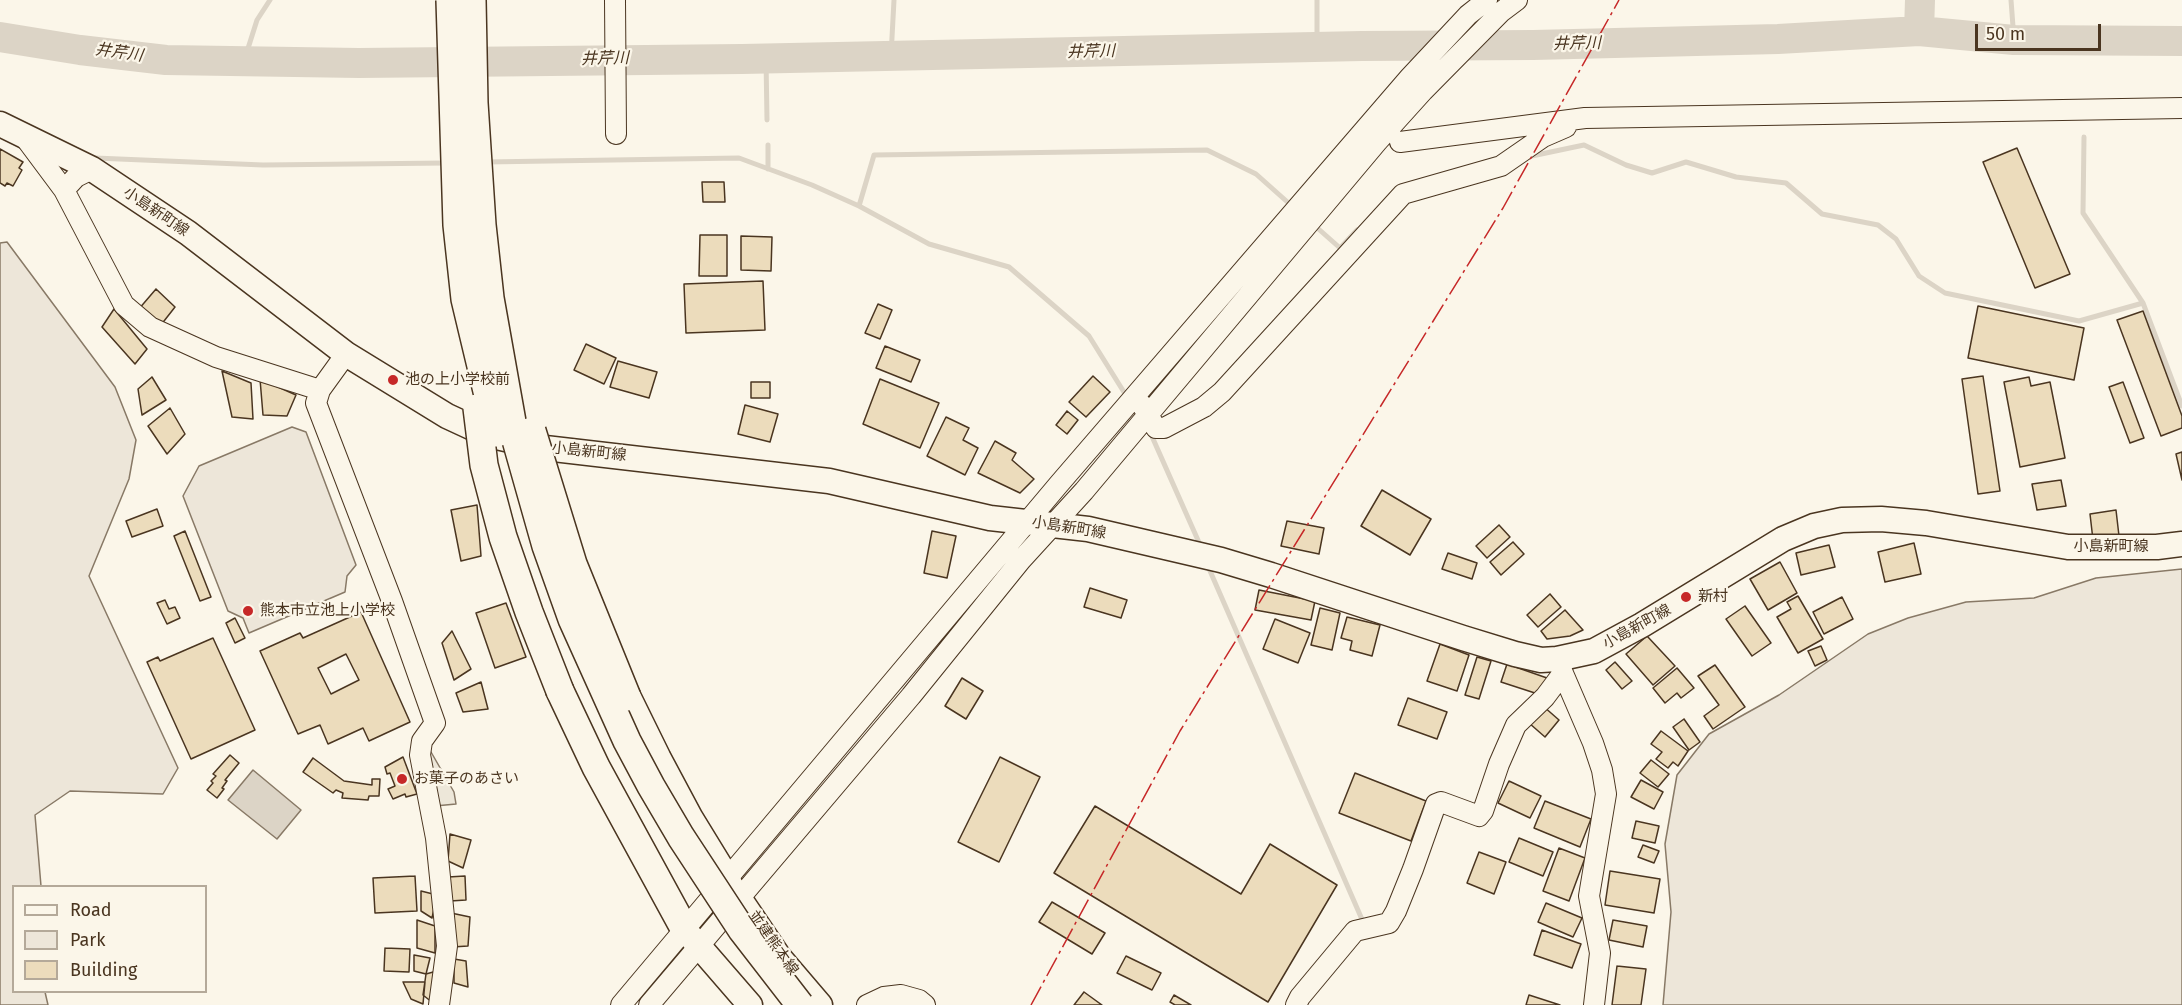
<!DOCTYPE html>
<meta charset="utf-8">
<style>
body{margin:0}
#map{position:relative;width:2182px;height:1005px;overflow:hidden;background:#fbf6e9;font-family:"Fira Sans",sans-serif}
canvas{display:block}
.legend{position:absolute;left:12px;top:885px;width:195px;height:108px;box-sizing:border-box;background:#fbf6e9;border:2px solid #b4a999;margin:0;padding:8px 10px;list-style:none;font-size:18px;color:#4a3520}
.legend li{display:flex;align-items:center;gap:12px;height:30px}
.legend b{width:30px;border:2px solid #b4a999}
.scale{position:absolute;left:1975px;top:24px;width:126px;height:27px;box-sizing:border-box;border:3px solid #4a3520;border-top:0;padding-left:8px;font-size:18px;line-height:21px;white-space:nowrap;color:#4a3520;-webkit-text-stroke:4px #fbf6e9;paint-order:stroke}
</style>
<div id="map">
<canvas width="2182" height="1005"></canvas>
<ul class="legend">
<li><b style="height:8px;background:#fbf6e9"></b>Road</li>
<li><b style="height:16px;background:#ede6d9"></b>Park</li>
<li><b style="height:16px;background:#ecdcbc"></b>Building</li>
</ul>
<div class="scale">50 m</div>
</div>
<script>
const c = document.querySelector('canvas').getContext('2d');
c.lineJoin = 'round';
function fill(path, color) {
  c.fillStyle = color;
  c.fill(path, 'evenodd');
}
function poly(rows) {
  const path = new Path2D();
  for (const r of rows) {
    path.moveTo(r[0], r[1]);
    for (let i = 2; i < r.length; i += 2) path.lineTo(r[i], r[i + 1]);
  }
  return path;
}
function stroke(path, color, width, dash) {
  c.strokeStyle = color;
  c.lineWidth = width;
  c.lineCap = dash ? 'butt' : 'round';
  c.setLineDash(dash || []);
  c.stroke(path);
}
function label(font, color, halo, rows, align = 'center') {
  c.font = font + ' "Fira Sans","Noto Sans JP",sans-serif';
  c.lineWidth = 4.5;
  c.setLineDash([]);
  c.textBaseline = 'middle';
  c.strokeStyle = halo;
  c.fillStyle = color;
  for (const [text, x, y, turn = 0] of rows) {
    c.save();
    c.translate(x, y);
    c.rotate((+turn || 0) * Math.PI / 180);
    c.textAlign = isNaN(turn) ? turn : align;
    if (halo) c.strokeText(text, 0, 0);
    c.fillText(text, 0, 0);
    c.restore();
  }
}
const green = poly([
 [7,242,115,387,136,440,129,479,89,576,178,768,163,794,70,791,35,815,41,886,14,886,14,992,45,992,48,1005,0,1005,0,243,7,242],
 [292,427,306,432,356,565,347,576,345,592,249,633,243,618,228,611,183,496,199,466,292,427],
 [2182,569,2182,1005,1663,1005,1671,912,1665,844,1677,775,1709,734,1779,695,1868,634,1908,618,1966,602,2034,598,2096,578,2182,569]
]);
const parking = poly([
 [428,750,431,752,454,792,456,804,435,806,428,750]
]);
const water = poly([
 [253,770,301,810,277,839,228,800,253,770]
]);
const stream = poly([
 [1317,0,1317,47],
 [2011,0,2014,40],
 [891,56,894,0],
 [766,59,767,120],
 [244,61,257,20,270,0],
 [2084,137,2083,213,2143,303],
 [768,145,768,169],
 [1527,157,1584,145,1626,165,1652,173,1686,162,1736,177,1786,183,1822,214,1878,225,1896,239,1919,276,1945,293,2079,321,2143,303,2182,406],
 [90,160,95,158,263,165,446,163],
 [486,162,739,158,812,185,859,206,929,244,1009,267,1089,336,1127,397],
 [859,206,874,155,1207,150,1256,174,1293,207],
 [1314,225,1340,248,1357,230],
 [1150,432,1201,547],
 [1207,564,1364,924]
]);
const river = poly([
 [1919,31,1920,0],
 [0,37,80,50,166,60,359,63,742,59,1362,46,1533,45,1778,39,1919,31,2014,40,2182,41]
]);
const building = poly([
 [2017,148,2070,274,2035,288,1983,162,2017,148],
 [0,149,23,162,19,168,22,170,13,186,7,183,5,186,0,183,0,149],
 [702,182,724,182,725,202,703,202,702,182],
 [700,235,727,235,727,276,699,276,700,235],
 [741,236,772,237,771,271,741,270,741,236],
 [763,281,765,330,686,333,684,284,763,281],
 [156,289,175,307,157,330,138,310,156,289],
 [878,304,892,310,880,339,865,333,878,304],
 [1978,306,2084,328,2074,380,1968,358,1978,306],
 [114,309,147,349,135,364,102,327,114,309],
 [2143,311,2182,416,2182,428,2161,436,2117,320,2143,311],
 [586,344,616,358,604,384,574,370,586,344],
 [885,346,920,360,911,382,876,368,885,346],
 [618,361,657,372,649,398,610,387,618,361],
 [222,371,251,383,253,419,232,417,222,371],
 [1093,376,1110,392,1086,417,1069,402,1093,376],
 [1983,376,2000,491,1978,494,1962,379,1983,376],
 [152,377,166,400,142,415,138,389,152,377],
 [2029,377,2031,386,2050,382,2065,458,2020,467,2004,382,2029,377],
 [260,379,296,395,287,416,263,415,260,379],
 [880,379,939,403,920,448,863,424,880,379],
 [751,382,770,382,770,398,751,398,751,382],
 [2123,382,2144,438,2130,443,2109,387,2123,382],
 [745,405,778,414,770,442,738,434,745,405],
 [170,408,185,434,167,454,148,426,170,408],
 [1067,411,1078,420,1067,434,1056,425,1067,411],
 [946,417,969,428,963,440,978,448,965,475,927,456,946,417],
 [995,441,1016,453,1012,460,1034,479,1020,493,978,473,995,441],
 [2182,452,2182,480,2176,454,2182,452],
 [2061,480,2066,506,2037,510,2032,484,2061,480],
 [1382,490,1431,519,1410,555,1361,526,1382,490],
 [477,505,481,556,461,561,451,510,477,505],
 [157,509,163,526,132,537,126,521,157,509],
 [2116,510,2119,536,2093,540,2090,514,2116,510],
 [1287,521,1324,528,1319,554,1281,546,1287,521],
 [1499,525,1510,537,1487,558,1476,546,1499,525],
 [185,531,211,597,200,601,174,536,185,531],
 [932,531,956,536,947,578,924,573,932,531],
 [1513,542,1524,554,1501,575,1490,562,1513,542],
 [1914,543,1921,574,1885,582,1878,552,1914,543],
 [1829,545,1835,567,1801,575,1796,553,1829,545],
 [1448,553,1477,563,1472,579,1442,569,1448,553],
 [1780,562,1797,593,1768,610,1750,579,1780,562],
 [1090,588,1127,600,1121,618,1084,607,1090,588],
 [1259,590,1315,601,1311,620,1255,610,1259,590],
 [1550,594,1561,607,1538,627,1527,615,1550,594],
 [1798,596,1823,639,1798,653,1777,617,1791,609,1787,602,1798,596],
 [1842,597,1853,619,1824,634,1813,612,1842,597],
 [165,600,169,609,175,607,180,618,167,624,157,603,165,600],
 [506,603,526,657,495,668,476,613,506,603],
 [1745,606,1771,643,1752,656,1726,619,1745,606],
 [1320,608,1340,613,1332,650,1311,645,1320,608],
 [1565,610,1583,630,1570,636,1547,639,1541,631,1565,610],
 [361,612,410,722,369,741,363,728,328,744,320,725,298,734,260,651,300,633,303,638,361,612],
 [346,654,359,680,331,694,318,668,346,654],
 [1347,617,1380,625,1372,656,1350,650,1352,641,1341,638,1347,617],
 [235,618,245,638,235,643,226,623,235,618],
 [1275,619,1310,633,1298,663,1263,649,1275,619],
 [452,631,471,669,454,680,442,643,452,631],
 [1647,636,1675,666,1653,685,1626,654,1647,636],
 [213,638,255,730,191,759,147,662,158,657,160,661,213,638],
 [1440,644,1469,655,1457,691,1427,681,1440,644],
 [1821,646,1827,660,1815,666,1808,651,1821,646],
 [1477,657,1491,661,1479,699,1465,695,1477,657],
 [1615,662,1632,681,1622,689,1606,670,1615,662],
 [1507,664,1547,678,1541,695,1501,682,1507,664],
 [1715,665,1745,707,1713,729,1704,716,1719,705,1698,676,1715,665],
 [1677,668,1694,688,1681,698,1677,693,1665,703,1653,688,1677,668],
 [962,678,983,691,966,719,945,706,962,678],
 [481,682,488,709,463,712,456,693,481,682],
 [1408,698,1447,712,1437,739,1398,725,1408,698],
 [1543,706,1559,720,1545,737,1529,723,1543,706],
 [1684,719,1700,742,1689,750,1673,727,1684,719],
 [1661,731,1688,751,1678,766,1673,762,1668,768,1656,759,1662,752,1651,744,1661,731],
 [230,755,239,763,225,780,227,781,222,788,224,789,217,798,207,790,213,783,211,781,216,776,213,774,230,755],
 [403,757,417,794,406,797,405,794,393,799,388,789,395,786,390,773,387,774,385,767,403,757],
 [1000,757,1040,777,999,862,958,842,1000,757],
 [313,758,344,781,372,785,372,779,380,779,379,796,369,796,368,800,342,798,343,793,336,790,333,793,303,772,313,758],
 [1651,760,1669,774,1658,787,1640,773,1651,760],
 [1355,773,1426,801,1411,841,1339,813,1355,773],
 [1641,780,1663,792,1654,809,1631,797,1641,780],
 [1509,781,1541,796,1530,818,1498,803,1509,781],
 [1545,801,1591,819,1580,847,1534,828,1545,801],
 [1095,806,1241,894,1270,844,1337,885,1268,1002,1054,873,1095,806],
 [1636,821,1659,826,1655,843,1632,838,1636,821],
 [450,834,471,840,463,868,448,861,450,834],
 [1519,838,1553,852,1543,876,1509,862,1519,838],
 [1643,845,1659,851,1654,863,1638,857,1643,845],
 [1559,848,1585,858,1569,901,1543,891,1559,848],
 [1479,852,1506,862,1494,894,1467,883,1479,852],
 [1610,871,1660,879,1654,913,1605,905,1610,871],
 [415,876,417,911,375,913,373,878,415,876],
 [465,876,466,900,450,901,448,877,465,876],
 [421,891,437,895,432,918,421,911,421,891],
 [1052,902,1105,933,1092,954,1039,922,1052,902],
 [1546,903,1582,918,1573,937,1538,922,1546,903],
 [451,913,470,917,468,946,452,947,451,913],
 [417,920,435,926,435,953,417,948,417,920],
 [1613,920,1647,926,1643,947,1609,940,1613,920],
 [1542,930,1581,944,1572,968,1534,955,1542,930],
 [385,948,410,949,409,972,384,971,385,948],
 [414,955,430,958,426,974,414,971,414,955],
 [1126,956,1161,973,1152,990,1117,973,1126,956],
 [454,959,466,961,468,987,454,983,454,959],
 [1617,966,1646,969,1641,1005,1612,1005,1617,966],
 [444,969,433,1003,423,995,426,974,444,969],
 [403,982,425,982,423,1004,411,999,403,982],
 [1084,992,1102,1005,1074,1005,1084,992],
 [1174,995,1191,1005,1175,1005,1170,1002,1174,995],
 [1529,995,1560,1005,1526,1005,1529,995]
]);
const minor = poly([
 [615,0,616,134],
 [23,135,64,190],
 [1400,142,1585,118,2182,108],
 [92,169,76,177,64,190,124,305,150,327,216,357,320,390],
 [346,354,320,390,316,403,392,601,435,723,422,741,420,755,436,838,447,946,439,1005],
 [1142,405,1156,428,1164,428,1204,407,1222,392,1403,194,1501,166,1543,137,1566,127],
 [1559,664,1593,743,1602,770,1606,794,1589,896,1600,953,1594,1005],
 [621,1005,1059,484,1410,77,1468,15,1487,0],
 [649,1005,911,696,1021,560,1084,491,1377,142,1423,91,1501,12,1517,0],
 [867,1005,884,997,901,995,919,1000,925,1005],
 [1296,1005,1300,997,1355,931,1389,923,1396,911,1413,869,1436,804,1441,802,1479,816,1483,811,1499,764,1516,725,1545,697,1563,673]
]);
const major = poly([
 [0,124,92,169,188,233,346,354,447,416,488,435,545,448,829,481,990,518,1088,529,1221,560,1271,575,1463,638,1515,654,1541,660,1557,659,1594,651,1642,625,1783,539,1814,526,1842,520,1881,519,1926,523,2068,547,2157,547,2182,544],
 [727,880,779,957,820,1005],
 [685,930,750,1005]
]);
const highway = poly([
 [560,691,596,767,685,930],
 [627,697,657,758,689,818,727,880]
]);
const highwayBridge = poly([
 [450,0,457,225,465,299,497,433],
 [472,0,474,103,482,225,490,298,514,433,546,546,572,619,627,741,651,786,681,837,742,930,800,1005],
 [477,408,484,465,503,537,529,612,560,691],
 [532,431,573,564,627,697]
]);
const power = poly([
 [1031,1005,1180,731,1503,208,1619,0]
]);
const markers = [
 [393,380,6,"#c62828"],
 [1686,597,6,"#c62828"],
 [248,611,6,"#c62828"],
 [402,779,6,"#c62828"]
];
const streetNames = [
 ["小島新町線",156,212,34],
 ["小島新町線",589,452,6],
 ["小島新町線",1069,528,9],
 ["小島新町線",2111,547],
 ["小島新町線",1637,627,-29],
 ["並建熊本線",773,943,55]
];
const poiNames = [
 ["池の上小学校前",405,380],
 ["新村",1698,597],
 ["熊本市立池上小学校",260,611],
 ["お菓子のあさい",414,779]
];
const waterNames = [
 ["井芹川",1577,44,-1],
 ["井芹川",1091,52,-1],
 ["井芹川",119,53,8],
 ["井芹川",605,59,-1]
];
fill(green, '#ede6d9');
stroke(green, '#887966', 1.5);
fill(parking, '#ede7d9');
stroke(parking, '#887966', 1.5);
fill(water, '#dcd4c6');
stroke(water, '#887966', 1.5);
stroke(stream, '#dcd4c6', 5);
stroke(river, '#dcd4c6', 30);
fill(building, '#ecdcbc');
stroke(building, '#4a3520', 1.5);
stroke(minor, '#4a3520', 22);
stroke(major, '#4a3520', 27);
stroke(highway, '#4a3520', 30);
stroke(minor, '#fbf6e9', 20);
stroke(major, '#fbf6e9', 24);
stroke(highway, '#fbf6e9', 27);
stroke(highwayBridge, '#4a3520', 30, []);
stroke(highwayBridge, '#fbf6e9', 27);
stroke(power, '#c62828', 1.5, [21, 4.5, 3, 4.5]);
for (const [x, y, r, color] of markers) {
  const dot = new Path2D();
  dot.arc(x, y, r, 0, 2 * Math.PI);
  c.fillStyle = color;
  c.fill(dot);
  stroke(dot, '#fbf6e9', 2);
}
label('15px', '#4a3520', '#fbf6e9', streetNames);
label('15px', '#4a3520', '#fbf6e9', poiNames, 'left');
label('italic 16px', '#4a3520', '#fbf6e9', waterNames);
</script>
